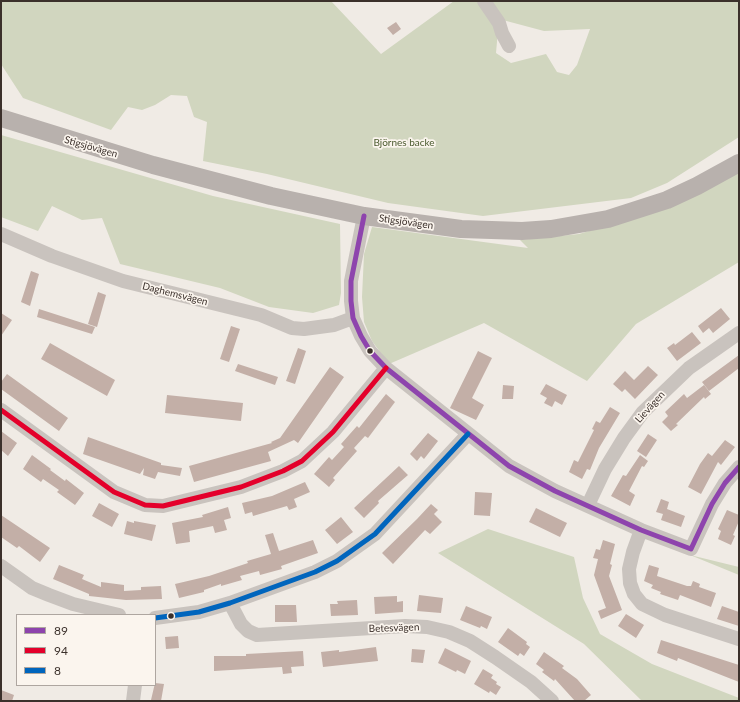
<!DOCTYPE html>
<meta charset="utf-8">
<style>
body{margin:0}
#map{position:relative;width:740px;height:702px;overflow:hidden;background:#f0ebe5;font-family:Lato,sans-serif}
canvas{display:block}
.frame{position:absolute;inset:0;border:2px solid #3b302b;pointer-events:none}
.legend{position:absolute;left:16px;top:614px;width:140px;height:72px;box-sizing:border-box;background:#fbf5ee;border:1px solid #aea6a0;margin:0;padding:5px 7px;list-style:none;font-size:12px;color:#3b302b}
.legend li{display:flex;align-items:center;gap:8px;height:20px}
.legend b{width:20px;border:1px solid #aea6a0}
</style>
<div id="map">
<canvas width="740" height="702"></canvas>
<div class="frame"></div>
<ul class="legend">
<li><b style="height:5px;background:#8e44ad"></b>89</li>
<li><b style="height:5px;background:#e4002b"></b>94</li>
<li><b style="height:5px;background:#0065bd"></b>8</li>
</ul>
</div>
<script>
const c = document.querySelector('canvas').getContext('2d');
c.lineJoin = 'round';
function fill(path, color) {
  c.fillStyle = color;
  c.fill(path, 'evenodd');
}
function poly(rows) {
  const path = new Path2D();
  for (const r of rows) {
    path.moveTo(r[0], r[1]);
    for (let i = 2; i < r.length; i += 2) path.lineTo(r[i], r[i + 1]);
  }
  return path;
}
function stroke(path, color, width, dash) {
  c.strokeStyle = color;
  c.lineWidth = width;
  c.lineCap = dash ? 'butt' : 'round';
  c.setLineDash(dash || []);
  c.stroke(path);
}
function label(font, color, halo, rows, align = 'center') {
  c.font = font + ' Lato,sans-serif';
  c.lineWidth = 3.5;
  c.setLineDash([]);
  c.textBaseline = 'middle';
  c.strokeStyle = halo;
  c.fillStyle = color;
  for (const [text, x, y, turn = 0] of rows) {
    c.save();
    c.translate(x, y);
    c.rotate((+turn || 0) * Math.PI / 180);
    c.textAlign = isNaN(turn) ? turn : align;
    if (halo) c.strokeText(text, 0, 0);
    c.fillText(text, 0, 0);
    c.restore();
  }
}
const green = poly([
 [1,1,331,1,381,54,454,1,739,1,739,137,667,183,631,198,483,216,388,203,267,174,203,161,207,122,194,117,187,96,171,95,155,105,142,110,128,107,111,130,23,98,1,64],
 [499,19,544,31,590,29,577,65,569,75,557,72,546,54,511,63,496,53],
 [1,135,213,196,340,224,341,293,339,305,313,313,269,307,220,288,120,264,102,218,82,220,52,206,38,231,1,217],
 [739,165,739,262,636,324,587,381,484,323,389,364,372,341,364,322,362,297,364,254,372,227,528,248,520,240,579,234,642,215],
 [488,529,574,557,583,598,600,634,652,664,739,698,739,701,642,701,584,644,438,553],
 [690,555,739,567,739,575]
]);
const building = poly([
 [396,22,401,29,393,35,387,28],
 [31,271,39,274,30,306,21,302],
 [98,292,106,295,97,327,88,324],
 [721,308,730,319,713,333,709,328,703,333,698,326],
 [39,309,95,327,92,334,37,317],
 [1,313,12,320,1,336],
 [231,326,240,329,229,362,220,359],
 [692,332,701,343,677,361,667,348,674,343,675,345],
 [50,343,115,380,107,396,41,359],
 [298,348,306,351,295,384,286,381],
 [478,351,492,358,472,398,484,405,476,420,450,408],
 [739,355,739,368,709,391,702,382],
 [238,364,278,377,275,385,235,371],
 [648,366,658,375,635,399,625,389,622,392,613,384,625,371,634,380],
 [330,367,344,377,298,443,294,440,268,452,271,461,194,482,189,466,272,443,271,442,280,438],
 [7,374,68,418,59,431,1,389,1,382],
 [546,384,567,395,562,405,555,401,552,407,544,403,547,398,540,394],
 [503,385,514,386,513,399,502,399],
 [704,385,711,394,705,399,704,397,676,424,678,425,671,431,662,422,668,416,665,412,684,394,687,398],
 [386,394,395,402,368,438,365,436,354,448,357,451,333,478,335,480,329,487,314,474,329,457,332,460,344,447,341,444,357,426,359,428],
 [167,395,243,403,241,421,165,413],
 [610,407,620,413,599,448,590,470,587,469,582,479,569,472,574,460,578,462,594,430,592,429,596,421,600,423],
 [1,431,17,443,8,456,1,450],
 [428,433,438,441,424,459,421,456,417,461,410,454],
 [648,434,657,440,646,457,637,451],
 [88,437,161,463,161,465,182,468,180,476,158,472,155,479,143,475,144,468,140,474,83,454],
 [725,440,735,447,721,465,718,462,701,494,688,487,700,464,708,453,712,456],
 [32,455,51,469,50,470,65,481,66,479,84,493,75,505,57,492,59,490,43,479,41,482,23,469],
 [640,455,648,461,644,467,642,466,629,491,635,495,630,506,611,496,623,475,626,476],
 [399,466,408,475,378,501,379,503,364,518,354,508],
 [305,482,310,492,294,499,297,507,289,510,287,506,253,516,252,512,245,514,242,503,272,496],
 [475,492,492,493,490,516,474,515],
 [661,499,669,502,667,509,685,516,681,527,661,520,663,514,656,512],
 [99,503,119,514,112,527,92,516],
 [431,504,438,510,434,514,442,522,430,534,425,530,393,564,382,553,417,519],
 [228,507,231,518,224,520,227,530,215,533,213,526,189,531,190,542,176,544,172,523,203,517,202,515],
 [536,508,567,523,560,537,529,522],
 [727,510,739,515,739,521,733,535,735,536,731,545,718,539,721,531,718,529],
 [1,515,50,548,40,562,19,546,17,548,1,537],
 [341,517,353,532,337,544,325,530],
 [127,521,134,523,134,521,156,525,152,541,124,534],
 [273,533,279,551,313,540,318,553,281,566,282,569,260,575,259,571,240,576,242,580,221,586,221,584,204,590,204,592,179,598,175,584,209,576,248,563,247,561,271,554,265,535],
 [603,540,615,544,610,564,612,565,609,576,622,610,601,619,598,611,606,608,594,575,598,559,593,558,596,549,600,550],
 [59,565,84,575,82,579,101,587,101,582,124,585,124,591,141,590,141,587,161,586,162,599,126,600,89,596,89,594,53,579],
 [649,565,659,568,657,576,687,586,691,586,693,581,700,584,699,587,716,593,711,607,680,595,678,600,660,594,661,592,651,588,653,585,644,581],
 [419,595,443,598,441,613,417,611],
 [397,596,397,602,403,601,403,612,375,614,374,597],
 [357,600,358,615,331,616,330,604,338,604,337,601],
 [275,605,296,605,297,622,275,622],
 [466,606,492,617,487,629,481,626,480,628,460,620],
 [722,606,739,612,739,626,717,619],
 [626,614,644,625,636,638,618,626],
 [508,628,527,642,526,644,530,647,524,656,520,653,518,656,498,642],
 [178,636,179,648,166,649,165,637],
 [661,640,739,665,739,682,678,658,677,661,657,653],
 [376,647,378,661,323,667,321,652,339,650,339,652],
 [445,648,471,661,465,674,457,670,456,672,438,663],
 [412,649,425,650,423,663,411,662],
 [303,651,304,666,291,667,292,673,283,674,282,667,214,671,214,656,246,656,246,654],
 [544,652,564,666,562,668,577,679,591,695,584,701,575,701,555,679,554,681,542,672,544,670,536,664],
 [483,669,493,675,491,678,497,682,496,684,501,687,496,695,490,691,489,693,474,684],
 [155,683,164,684,161,701,151,700],
 [1,690,14,695,12,701,1,701]
]);
const minor = poly([
 [484,1,499,23,502,33,509,46],
 [364,216,351,281,351,301,353,318,361,336,370,351,386,368,509,466,555,491,641,530,691,549,712,504,725,483,739,467],
 [1,234,52,256,123,281,261,315,292,328,304,329,334,325,353,318],
 [1,410,114,492,145,505,163,506,241,487,283,471,302,461,333,432,386,368],
 [588,505,605,469,624,438,643,412,689,368,739,333],
 [641,530,633,552,629,569,630,583,634,594,642,604,665,615,739,639],
 [1,566,32,588,49,595,73,604,119,615],
 [230,603,241,624,248,631,257,635,405,626,427,627,449,632,470,641,495,657,531,682,552,701],
 [155,618,199,612,230,603,315,572,337,561,375,534,468,434],
 [133,701,135,685]
]);
const major = poly([
 [1,118,153,165,271,196,364,216,461,229,522,231,551,229,608,219,667,200,697,186,739,163]
]);
const bus1 = poly([
 [364,216,351,281,351,301,353,318,361,336,370,351,386,368,509,466,555,491,641,530,691,549,712,504,725,483,739,467]
]);
const bus2 = poly([
 [1,410,114,492,145,505,163,506,241,487,283,471,302,461,333,432,386,368]
]);
const bus3 = poly([
 [155,618,199,612,230,603,315,572,337,561,375,534,468,434]
]);
const markers = [
 [370,351,3.5,"#3b302b"],
 [171,616,3.5,"#3b302b"]
];
const parkNames = [
 ["Björnes backe",404,143]
];
const streetNames = [
 ["Stigsjövägen",91,147,16],
 ["Stigsjövägen",406,222,8],
 ["Daghemsvägen",175,294,14],
 ["Lievägen",650,407,-48],
 ["Betesvägen",394,628,-2]
];
fill(green, '#d1d6bf');
fill(building, '#c3afa7');
stroke(minor, '#c9c3be', 14);
stroke(major, '#b8b1ad', 18);
stroke(bus1, '#8e44ad', 5);
stroke(bus2, '#e4002b', 5);
stroke(bus3, '#0065bd', 5);
for (const [x, y, r, color] of markers) {
  const dot = new Path2D();
  dot.arc(x, y, r, 0, 2 * Math.PI);
  c.fillStyle = color;
  c.fill(dot);
  stroke(dot, '#fbf5ee', 1.5);
}
label('10px', '#4a5a2e', '#fbf5ee', parkNames);
label('10px', '#3b302b', '#fbf5ee', streetNames);
</script>
